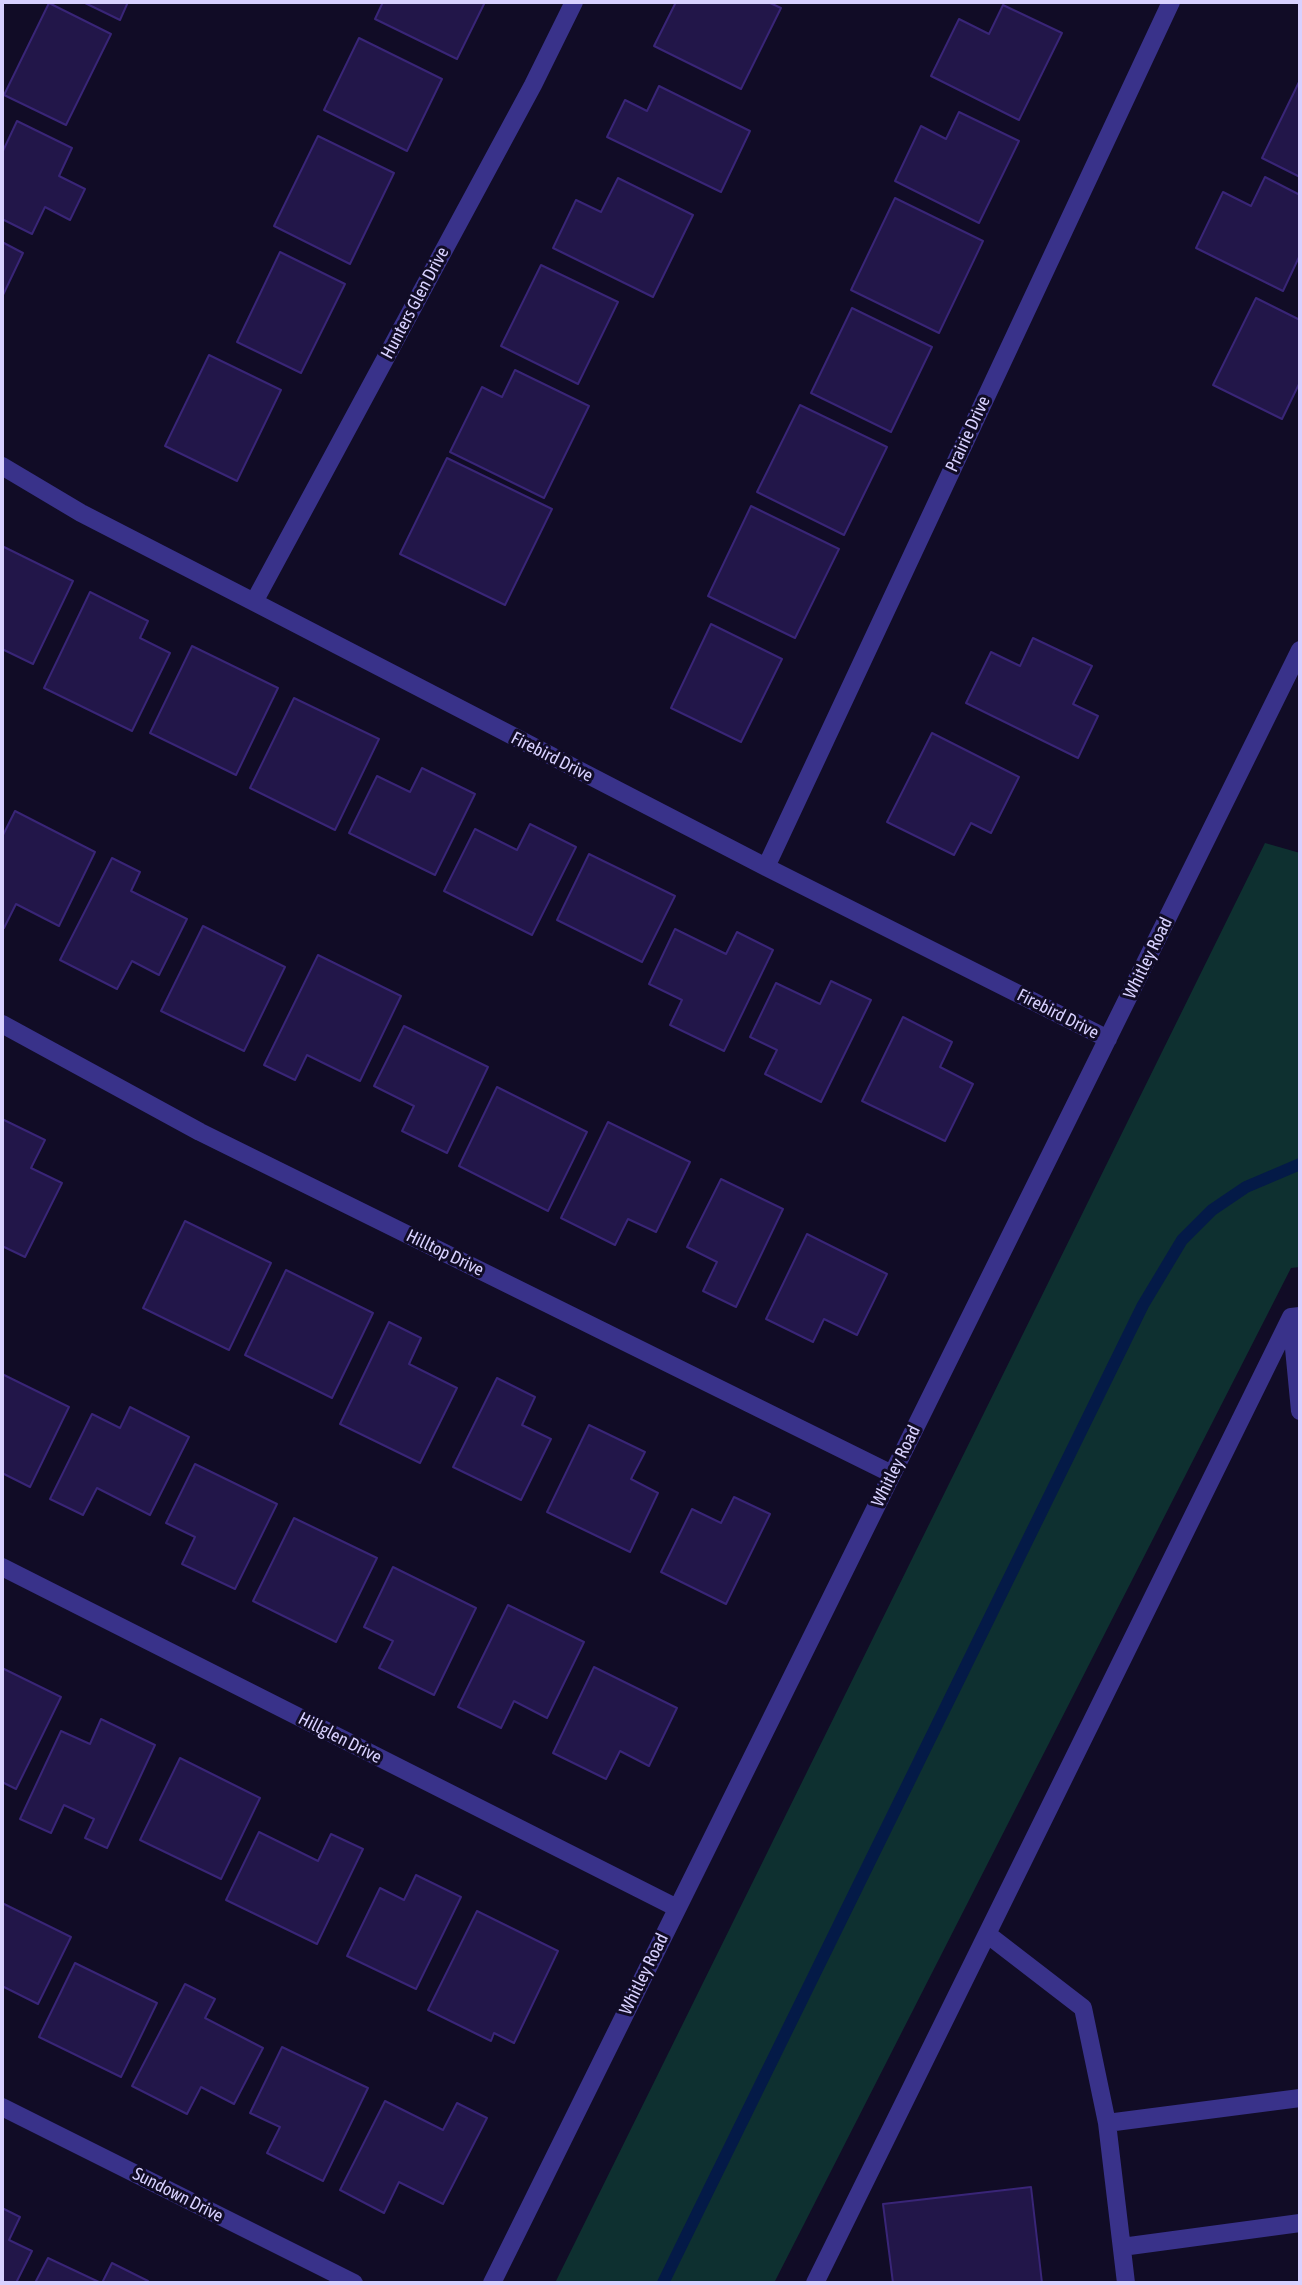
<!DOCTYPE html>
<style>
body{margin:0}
#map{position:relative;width:1302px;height:2285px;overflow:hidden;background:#110c26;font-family:"Asap Condensed",sans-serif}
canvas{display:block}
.frame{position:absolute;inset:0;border:4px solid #d8d1ff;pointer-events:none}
</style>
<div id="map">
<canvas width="1302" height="2285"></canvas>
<div class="frame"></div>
</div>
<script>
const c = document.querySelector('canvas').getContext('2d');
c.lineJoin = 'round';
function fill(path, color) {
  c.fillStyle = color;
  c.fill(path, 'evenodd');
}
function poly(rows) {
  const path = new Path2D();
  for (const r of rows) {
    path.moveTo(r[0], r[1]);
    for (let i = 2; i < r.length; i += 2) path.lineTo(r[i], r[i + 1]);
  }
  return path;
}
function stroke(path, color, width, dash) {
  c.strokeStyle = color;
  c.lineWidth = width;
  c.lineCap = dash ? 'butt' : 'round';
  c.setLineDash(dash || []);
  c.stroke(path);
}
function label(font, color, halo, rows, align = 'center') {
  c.font = font + ' "Asap Condensed",sans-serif';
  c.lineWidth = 6;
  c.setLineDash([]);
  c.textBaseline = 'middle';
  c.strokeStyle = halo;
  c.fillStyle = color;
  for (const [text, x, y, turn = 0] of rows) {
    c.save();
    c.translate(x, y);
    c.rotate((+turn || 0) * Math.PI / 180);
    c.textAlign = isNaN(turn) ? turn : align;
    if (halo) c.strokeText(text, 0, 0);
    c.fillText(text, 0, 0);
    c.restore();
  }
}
const green = poly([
 [1265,843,1300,853,1300,1267,1291,1268,774,2283,555,2283]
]);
const stream = poly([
 [663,2283,1143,1305,1182,1240,1212,1210,1246,1187,1300,1164]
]);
const building = poly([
 [83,2,128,2,120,20,83,2],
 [383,2,485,2,457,59,375,19,383,2],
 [676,2,768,2,781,8,741,89,654,46,676,2],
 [49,3,111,34,66,125,4,95,49,3],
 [1003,5,1062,33,1019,120,931,76,959,19,989,34,1003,5],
 [359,38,442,79,407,151,324,110,359,38],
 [1300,80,1300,177,1262,158,1300,80],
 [659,86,750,131,721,192,607,137,625,100,647,111,659,86],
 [959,112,1019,141,979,223,895,181,921,126,946,139,959,112],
 [17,121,72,148,59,176,85,189,70,220,45,207,32,234,2,219,2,153,17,121],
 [318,136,394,173,350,264,274,226,318,136],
 [1265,177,1300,195,1300,255,1283,291,1196,248,1223,192,1251,206,1265,177],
 [618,178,693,215,653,297,553,248,576,200,601,212,618,178],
 [895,198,983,241,939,333,851,290,895,198],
 [2,242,23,253,2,297,2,242],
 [280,252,345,284,301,373,237,342,280,252],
 [541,265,618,302,578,384,501,346,541,265],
 [1256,298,1300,320,1300,382,1282,419,1213,385,1256,298],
 [852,308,932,347,891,432,811,393,852,308],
 [209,355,281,390,237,481,165,446,209,355],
 [515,370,589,406,544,498,450,452,482,387,502,397,515,370],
 [800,405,887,447,844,535,757,492,800,405],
 [447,458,552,509,505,605,400,554,447,458],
 [751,506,839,549,795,638,708,596,751,506],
 [2,546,73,581,33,664,2,649,2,546],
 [90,592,148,621,140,638,170,653,132,731,44,688,90,592],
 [711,624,782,659,741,742,671,708,711,624],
 [1033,638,1092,666,1073,704,1098,716,1078,758,966,703,991,652,1020,666,1033,638],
 [192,646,278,688,236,775,150,733,192,646],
 [294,698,379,739,335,830,250,788,294,698],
 [932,733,1019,777,991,833,971,823,954,855,887,822,932,733],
 [422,768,475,794,435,875,349,833,377,776,410,792,422,768],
 [15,811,95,852,59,926,16,904,4,928,2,927,2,837,15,811],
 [530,824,576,847,532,935,444,891,475,829,517,850,530,824],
 [589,854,675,896,642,962,557,920,589,854],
 [112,858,140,872,131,891,187,919,159,975,132,961,117,989,60,960,112,858],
 [203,926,285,967,244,1051,161,1011,203,926],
 [675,929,726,954,737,932,773,950,724,1051,670,1025,682,1000,649,984,675,929],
 [318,955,401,996,360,1081,307,1055,295,1080,264,1065,318,955],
 [831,981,871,1000,821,1102,765,1074,777,1050,750,1037,776,983,820,1004,831,981],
 [903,1017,952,1042,940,1067,973,1084,945,1141,862,1101,903,1017],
 [404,1026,488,1067,447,1153,402,1131,414,1106,374,1086,404,1026],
 [497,1087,587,1132,548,1211,459,1166,497,1087],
 [2,1119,45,1140,31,1168,62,1183,25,1257,2,1246,2,1119],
 [608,1122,690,1162,656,1232,628,1219,615,1245,561,1218,608,1122],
 [721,1179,783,1209,736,1307,703,1291,717,1262,687,1247,721,1179],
 [185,1221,271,1263,229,1350,143,1308,185,1221],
 [807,1234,887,1274,857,1335,824,1319,813,1342,766,1319,807,1234],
 [286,1270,373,1313,332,1398,245,1355,286,1270],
 [389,1322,421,1338,409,1364,457,1388,420,1463,340,1424,389,1322],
 [2,1374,69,1407,30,1487,2,1473,2,1374],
 [497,1378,535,1397,522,1425,551,1439,521,1500,453,1467,497,1378],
 [130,1407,189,1437,150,1515,97,1488,83,1515,50,1499,92,1414,120,1428,130,1407],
 [589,1425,645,1452,631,1479,658,1493,630,1552,547,1512,589,1425],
 [195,1464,277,1504,235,1589,182,1564,195,1537,166,1523,195,1464],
 [734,1497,770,1514,726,1604,661,1572,692,1509,721,1523,734,1497],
 [294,1518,377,1558,336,1642,253,1601,294,1518],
 [393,1567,476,1608,434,1695,379,1668,393,1641,364,1627,393,1567],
 [508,1605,584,1642,547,1718,514,1701,501,1728,458,1707,508,1605],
 [594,1667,677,1708,649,1766,620,1751,606,1779,553,1753,594,1667],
 [2,1668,61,1697,16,1789,2,1782,2,1668],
 [101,1719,155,1745,107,1848,85,1838,94,1819,64,1805,51,1833,20,1819,61,1731,90,1744,101,1719],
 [180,1758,260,1798,221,1879,140,1840,180,1758],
 [259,1832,318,1861,331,1834,363,1849,317,1944,226,1900,259,1832],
 [416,1875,461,1897,416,1989,347,1956,380,1888,404,1900,416,1875],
 [2,1903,71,1937,38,2004,2,1986,2,1903],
 [477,1911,558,1951,514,2043,494,2033,491,2041,428,2010,477,1911],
 [75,1963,157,2003,121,2077,39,2037,75,1963],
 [185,1984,215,1999,205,2018,263,2048,234,2104,201,2087,187,2114,132,2086,185,1984],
 [282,2047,368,2088,323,2181,267,2153,280,2127,250,2113,282,2047],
 [385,2101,443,2130,457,2103,487,2118,443,2204,399,2182,384,2213,340,2190,385,2101],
 [1031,2187,1042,2283,893,2283,883,2204,1031,2187],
 [2,2208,20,2217,9,2240,32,2251,16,2283,2,2283,2,2208],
 [48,2258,101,2283,35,2283,48,2258],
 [112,2263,148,2281,147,2283,102,2283,112,2263]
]);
const minor = poly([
 [2,466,81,513,254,602,766,867,1108,1039],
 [254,602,533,85,574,2],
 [766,867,1171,2],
 [2,1024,200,1132,892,1474],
 [1291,1317,1300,1411],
 [2,1567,677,1908],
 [987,1934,1291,1317,1300,1316],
 [2,2107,354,2283],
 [1107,2123,1300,2098],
 [1122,2247,1300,2223],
 [492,2283,1300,650],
 [815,2283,987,1934,1083,2008,1107,2123,1126,2283]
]);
const streetNames = [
 ["Hunters Glen Drive",415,303,-62],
 ["Prairie Drive",968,434,-65],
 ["Firebird Drive",552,757,27],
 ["Whitley Road",1148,958,-64],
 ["Firebird Drive",1058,1014,27],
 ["Hilltop Drive",445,1253,26],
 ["Whitley Road",896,1466,-64],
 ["Hillglen Drive",340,1738,27],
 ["Whitley Road",644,1974,-64],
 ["Sundown Drive",178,2195,27]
];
fill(green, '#0e3030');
stroke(stream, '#041a47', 12);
fill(building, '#221649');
stroke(building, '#392577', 2);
stroke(minor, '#39328a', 18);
label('18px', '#d8d1ff', '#110c26', streetNames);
</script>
